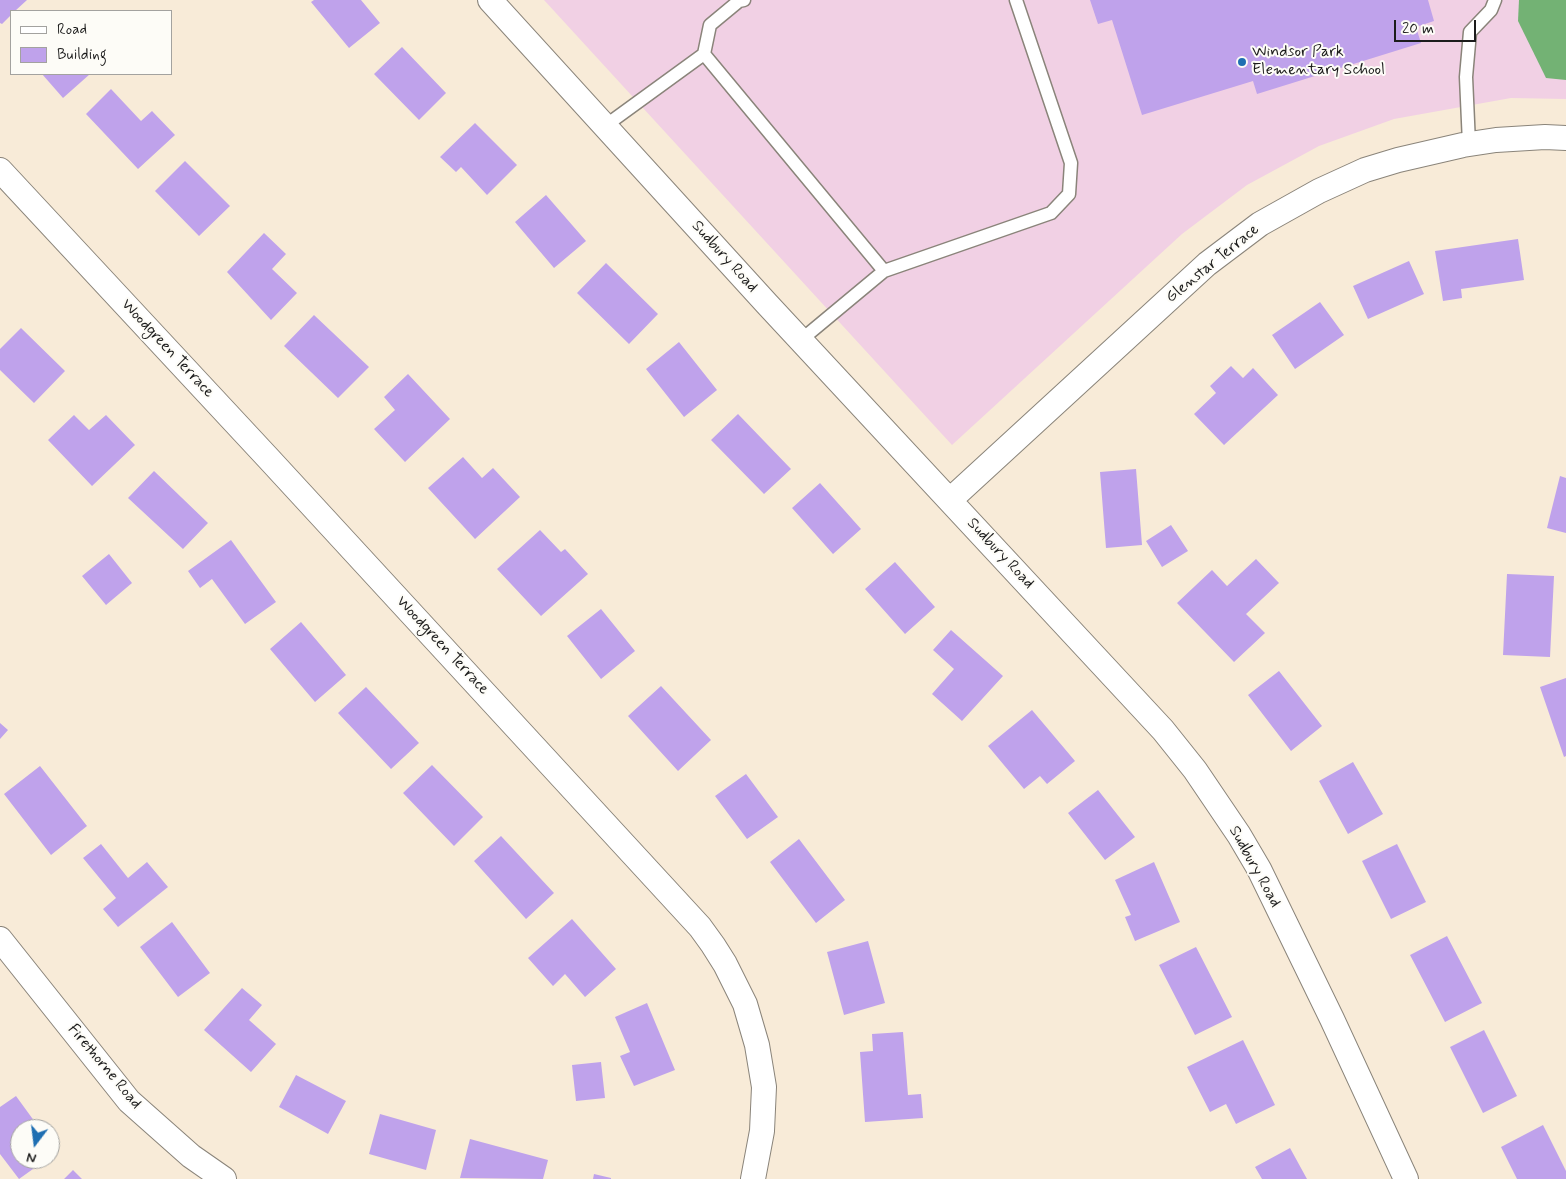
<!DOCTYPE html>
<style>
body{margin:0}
#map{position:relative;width:1566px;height:1179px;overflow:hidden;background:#f8ebd8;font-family:Mynerve,sans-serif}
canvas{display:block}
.legend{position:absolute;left:10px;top:10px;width:162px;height:65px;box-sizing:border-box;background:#fdfcf7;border:1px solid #a3a29f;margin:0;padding:6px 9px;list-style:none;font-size:15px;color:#1c1c1c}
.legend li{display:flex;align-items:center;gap:10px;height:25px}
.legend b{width:25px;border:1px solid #a3a29f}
.north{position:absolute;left:10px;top:1119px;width:50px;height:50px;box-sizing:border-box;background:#fdfcf7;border:1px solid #a3a29f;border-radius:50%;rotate:195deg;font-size:14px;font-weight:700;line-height:20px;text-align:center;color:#1c1c1c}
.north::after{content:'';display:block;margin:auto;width:18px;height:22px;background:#1f6fb2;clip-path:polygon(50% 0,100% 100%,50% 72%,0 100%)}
.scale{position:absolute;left:1394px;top:20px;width:82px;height:22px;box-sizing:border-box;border:2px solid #1c1c1c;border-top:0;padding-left:6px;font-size:15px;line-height:18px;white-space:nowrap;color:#1c1c1c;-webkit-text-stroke:4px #fdfcf7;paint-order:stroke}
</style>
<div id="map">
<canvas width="1566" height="1179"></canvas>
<ul class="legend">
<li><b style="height:6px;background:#fff"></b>Road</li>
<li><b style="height:14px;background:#bfa2eb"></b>Building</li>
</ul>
<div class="north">N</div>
<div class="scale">20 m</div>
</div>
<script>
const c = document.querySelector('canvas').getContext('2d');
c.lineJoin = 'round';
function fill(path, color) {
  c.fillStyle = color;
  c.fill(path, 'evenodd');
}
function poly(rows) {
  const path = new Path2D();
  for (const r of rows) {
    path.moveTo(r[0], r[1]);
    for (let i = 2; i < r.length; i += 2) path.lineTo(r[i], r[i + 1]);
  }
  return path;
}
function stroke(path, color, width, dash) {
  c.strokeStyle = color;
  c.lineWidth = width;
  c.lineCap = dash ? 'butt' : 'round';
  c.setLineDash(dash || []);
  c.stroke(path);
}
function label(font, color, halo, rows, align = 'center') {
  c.font = font + ' Mynerve,sans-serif';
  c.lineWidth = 4;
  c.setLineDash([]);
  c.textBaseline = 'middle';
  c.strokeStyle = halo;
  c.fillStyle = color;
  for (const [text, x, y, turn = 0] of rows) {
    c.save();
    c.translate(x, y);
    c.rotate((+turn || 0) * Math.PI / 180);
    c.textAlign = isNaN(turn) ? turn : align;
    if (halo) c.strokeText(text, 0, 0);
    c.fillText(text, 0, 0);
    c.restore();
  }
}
const built = poly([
 [544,0,1566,0,1566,99,1511,98,1394,119,1319,146,1247,185,1182,234,952,445]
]);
const forest = poly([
 [1519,0,1566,0,1566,80,1546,78,1518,21]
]);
const building = poly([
 [0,0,27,0,15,11,11,11,11,15,2,24,0,23],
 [314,0,361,0,380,23,349,48,311,2],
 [1090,0,1428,0,1434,21,1416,27,1421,43,1257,94,1253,81,1142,115,1112,20,1098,24],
 [402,47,446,93,419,120,374,74],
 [42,74,90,74,63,98],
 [111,89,141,121,152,111,175,135,138,169,86,114],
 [475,123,517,165,487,195,461,167,456,172,440,157],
 [185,161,230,206,199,236,155,191],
 [546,195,586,241,554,268,515,222],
 [264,233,286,254,272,269,297,293,271,320,227,272],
 [1518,239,1524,280,1461,289,1462,298,1443,301,1435,251],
 [1409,261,1424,294,1368,319,1353,286],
 [606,263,658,314,629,344,577,293],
 [1320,302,1344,335,1295,369,1272,335],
 [314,315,369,367,338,398,284,346],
 [21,328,65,371,34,403,0,370,0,349],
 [679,342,717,390,684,417,646,369],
 [1231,366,1243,378,1253,368,1278,395,1224,445,1194,414,1216,393,1210,386],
 [408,374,450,419,405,462,374,429,395,410,384,397],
 [738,414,791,469,764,494,711,440],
 [74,415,89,430,106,415,135,445,92,486,48,440],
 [463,457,482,478,493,468,520,497,475,539,428,488],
 [1136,469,1142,545,1106,548,1100,472],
 [154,471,208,523,183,549,128,498],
 [1560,476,1566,478,1566,533,1547,528],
 [820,483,861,529,833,554,792,508],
 [1171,525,1188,551,1162,567,1146,541],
 [540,530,561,552,565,549,588,574,541,616,497,569],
 [231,540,276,602,245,624,212,579,200,588,188,571],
 [109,554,132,583,106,605,82,576],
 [1256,559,1279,583,1246,614,1265,633,1234,662,1177,603,1212,570,1227,586],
 [895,562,935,607,905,634,865,589],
 [1507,574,1554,576,1550,657,1503,655],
 [601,609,635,651,601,679,567,636],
 [301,622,346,675,315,702,270,649],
 [951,630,1003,676,962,721,932,694,954,669,933,650],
 [1279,671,1322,726,1291,751,1248,695],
 [1566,678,1566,756,1564,757,1540,687],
 [661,686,711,740,678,771,628,716],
 [366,687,419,743,391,769,338,713],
 [1032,710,1075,761,1047,784,1040,776,1024,789,988,746],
 [0,723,8,730,0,739],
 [1353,762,1383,814,1348,834,1319,781],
 [432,765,483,817,454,846,403,793],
 [40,766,87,826,51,855,4,794],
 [746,774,778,817,747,839,715,796],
 [1098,790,1135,837,1105,860,1068,813],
 [501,836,554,893,526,919,474,861],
 [799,839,845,900,816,923,770,862],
 [101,844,128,878,147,862,168,887,118,927,103,909,116,898,83,858],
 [1397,844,1426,902,1391,919,1362,861],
 [1154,862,1180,922,1135,941,1125,917,1131,915,1115,880],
 [572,919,616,969,585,997,565,974,553,986,528,958],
 [172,922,210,973,178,997,140,947],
 [1447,936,1482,1003,1445,1022,1410,955],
 [868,941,885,1003,844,1015,827,952],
 [1196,947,1232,1017,1195,1035,1159,965],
 [242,988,262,1005,249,1020,276,1044,251,1072,204,1030],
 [647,1003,675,1070,634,1086,620,1056,630,1052,615,1017],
 [1484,1030,1517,1096,1483,1113,1450,1047],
 [903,1032,908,1095,921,1094,923,1118,865,1122,860,1052,873,1051,872,1034],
 [1243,1040,1275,1105,1236,1124,1226,1104,1210,1112,1187,1067],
 [601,1062,605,1098,576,1101,572,1065],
 [296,1075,346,1101,328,1134,279,1107],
 [16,1096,40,1129,20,1129,20,1159,47,1159,19,1179,0,1154,0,1107],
 [380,1114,436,1130,426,1170,369,1154],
 [1543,1125,1566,1171,1566,1179,1517,1179,1501,1147],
 [470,1139,548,1160,543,1179,460,1178],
 [50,1143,56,1152,50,1157],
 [1290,1148,1307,1179,1262,1179,1255,1167],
 [73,1170,82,1179,64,1179],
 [594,1174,611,1178,611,1179,593,1179]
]);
const lane = poly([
 [704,54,884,271],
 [605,126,704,54,710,25,739,1,744,0],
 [1469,144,1466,77,1470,32,1491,10,1495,0],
 [801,340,884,271,1051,213,1069,194,1071,163,1016,0]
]);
const street = poly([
 [490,0,767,304,1163,730,1195,770,1239,835,1259,869,1332,1019,1406,1179],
 [0,170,269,459,700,927,713,945,725,964,745,1004,757,1045,764,1087,762,1131,753,1179],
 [950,500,1207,264,1260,224,1319,191,1365,170,1398,160,1463,145,1496,140,1545,137,1566,138],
 [0,939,129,1101,191,1156,224,1179]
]);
const markers = [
 [1242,62,5,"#1f6fb2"]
];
const poiNames = [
 ["Windsor Park",1252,53],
 ["Elementary School",1252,71]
];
const streetNames = [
 ["Sudbury Road",724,257,48],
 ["Glenstar Terrace",1213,264,-39],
 ["Woodgreen Terrace",167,349,47],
 ["Sudbury Road",1000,554,47],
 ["Woodgreen Terrace",442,646,47],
 ["Sudbury Road",1254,867,61],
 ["Firethorne Road",104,1067,50]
];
fill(built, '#f1d0e4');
fill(forest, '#73b274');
fill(building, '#bfa2eb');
stroke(lane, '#8a847a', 15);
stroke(street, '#8a847a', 26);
stroke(lane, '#fff', 12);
stroke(street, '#fff', 24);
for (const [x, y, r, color] of markers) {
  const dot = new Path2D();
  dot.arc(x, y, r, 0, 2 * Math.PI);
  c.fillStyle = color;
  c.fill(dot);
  stroke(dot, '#fdfcf7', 2);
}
label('16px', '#1c1c1c', '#fdfcf7', poiNames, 'left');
label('16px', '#1c1c1c', '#fdfcf7', streetNames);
</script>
